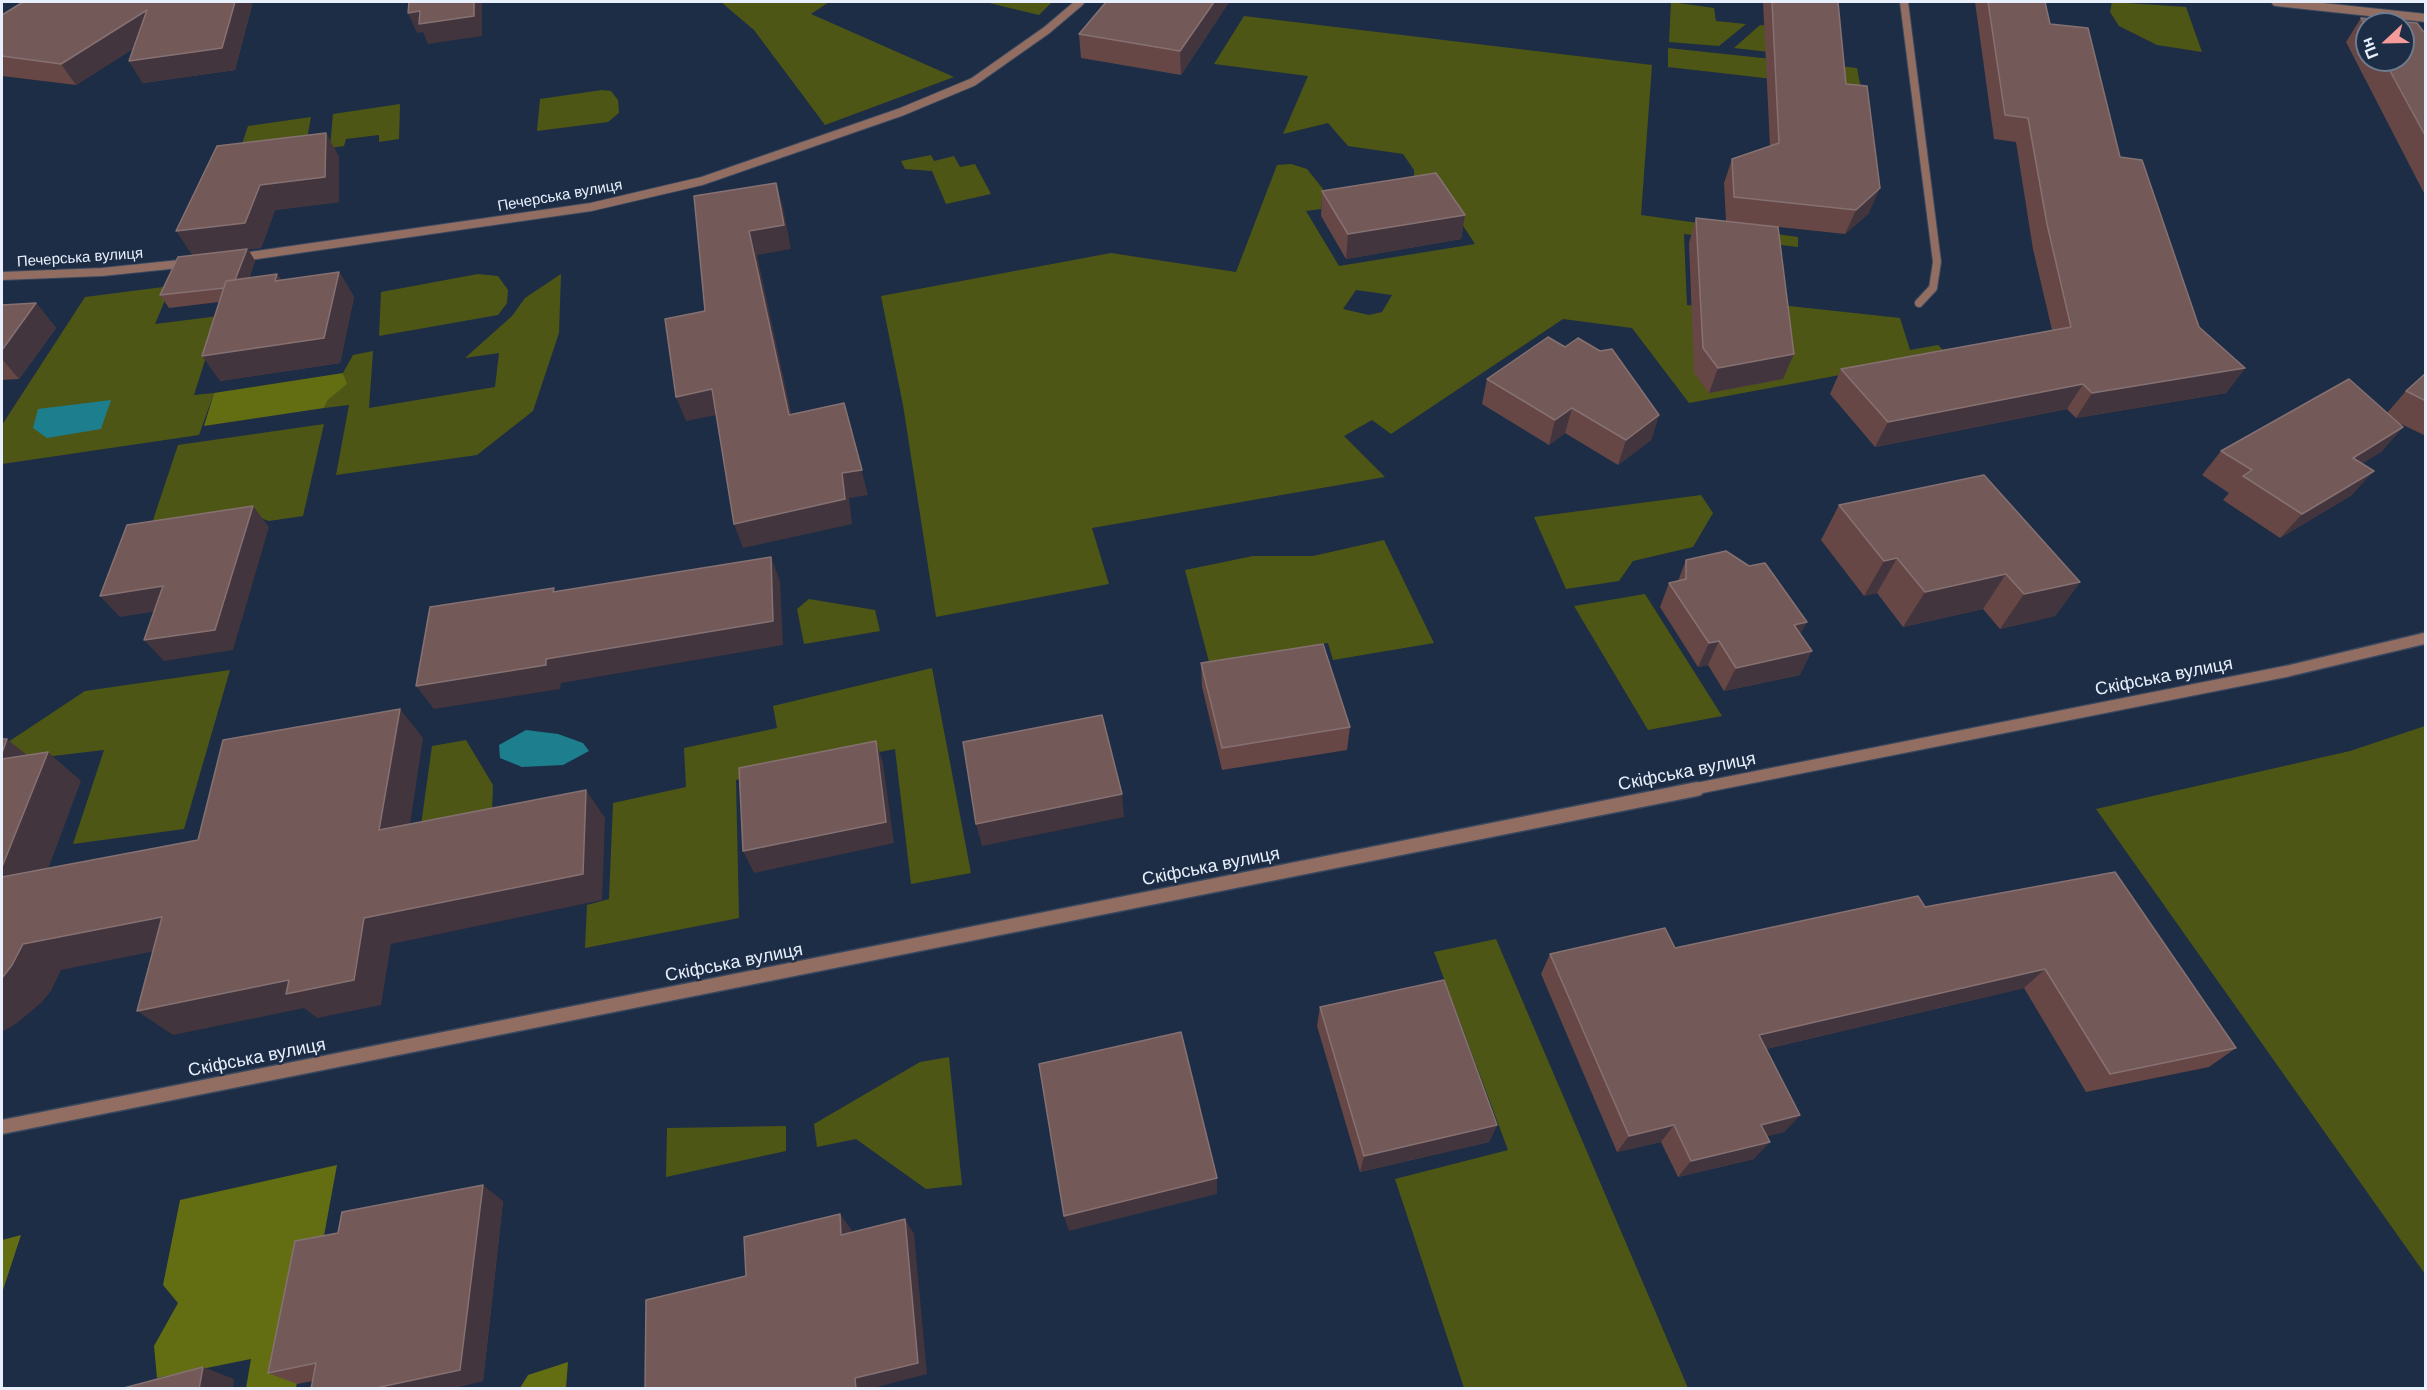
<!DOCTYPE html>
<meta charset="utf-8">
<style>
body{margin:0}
#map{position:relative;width:2427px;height:1390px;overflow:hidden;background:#1d2d45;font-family:Helvetica,sans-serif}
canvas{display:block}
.frame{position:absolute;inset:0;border:3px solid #e8f0fd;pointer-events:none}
.north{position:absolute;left:2355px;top:12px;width:60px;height:60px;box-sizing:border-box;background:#1d2d45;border:2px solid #6e7b8f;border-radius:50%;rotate:248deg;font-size:16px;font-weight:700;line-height:24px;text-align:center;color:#e8f0fd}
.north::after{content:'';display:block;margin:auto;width:21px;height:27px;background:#f59b99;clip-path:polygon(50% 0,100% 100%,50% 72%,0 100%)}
</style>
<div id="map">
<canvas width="2427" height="1390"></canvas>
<div class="frame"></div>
<div class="north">Пн</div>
</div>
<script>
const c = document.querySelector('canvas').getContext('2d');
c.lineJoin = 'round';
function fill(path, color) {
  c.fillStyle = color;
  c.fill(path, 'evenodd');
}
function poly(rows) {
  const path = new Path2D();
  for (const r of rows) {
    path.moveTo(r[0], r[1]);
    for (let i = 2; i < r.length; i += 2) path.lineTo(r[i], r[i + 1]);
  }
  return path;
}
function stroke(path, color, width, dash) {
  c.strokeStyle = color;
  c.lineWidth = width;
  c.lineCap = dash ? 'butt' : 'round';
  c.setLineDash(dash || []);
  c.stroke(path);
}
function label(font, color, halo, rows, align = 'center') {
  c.font = font + ' Helvetica,sans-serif';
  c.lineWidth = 5;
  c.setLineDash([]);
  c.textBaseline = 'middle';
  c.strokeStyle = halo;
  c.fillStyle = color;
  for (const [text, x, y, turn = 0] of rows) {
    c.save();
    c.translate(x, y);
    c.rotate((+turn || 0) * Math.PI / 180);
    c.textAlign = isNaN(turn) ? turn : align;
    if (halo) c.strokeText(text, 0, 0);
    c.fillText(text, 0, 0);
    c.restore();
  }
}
const green = poly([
 [721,2,829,2,811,14,954,77,825,125,754,30],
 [985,2,1052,2,1039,15],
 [1671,2,1714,8,1716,21,1746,24,1719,46,1669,42],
 [2112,2,2186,7,2202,52,2157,45,2119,26,2110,12],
 [1244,16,1652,65,1641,215,1798,237,1798,247,1684,234,1687,305,1773,314,1771,304,1900,318,1910,350,1938,345,1948,355,1689,403,1632,328,1563,319,1391,434,1372,420,1344,436,1385,477,1092,528,1109,584,936,617,903,405,881,296,1111,253,1236,272,1277,165,1291,164,1307,169,1323,189,1321,209,1306,211,1339,266,1475,244,1439,189,1414,193,1414,170,1403,154,1348,146,1328,123,1283,134,1308,76,1214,64],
 [1356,290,1392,295,1382,312,1369,315,1343,309],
 [1760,25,1780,27,1814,57,1734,48],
 [1668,48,1857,68,1861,89,1668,67],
 [602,90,611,91,618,100,619,113,608,122,537,131,540,99],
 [400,104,399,139,379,142,379,135,346,139,344,146,330,148,333,114],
 [311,117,306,144,239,153,248,126],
 [931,155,934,161,954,156,960,167,975,164,991,194,946,204,932,171,905,169,901,161],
 [478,274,498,276,508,290,507,303,498,315,379,336,381,292],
 [561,274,559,333,533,411,477,455,336,475,349,405,324,408,328,400,346,384,343,373,353,355,373,351,369,408,495,387,499,353,465,358,512,316,525,298],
 [171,286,155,324,219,316,194,395,214,393,199,435,2,464,2,425,85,297],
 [324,424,303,516,269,521,257,517,147,538,178,445],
 [1701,495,1713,513,1693,547,1633,561,1619,581,1566,589,1534,517],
 [1384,540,1434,643,1333,660,1328,643,1209,662,1185,570,1253,556,1313,556],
 [1645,594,1722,716,1648,730,1574,606],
 [809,599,875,610,880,631,804,644,797,609],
 [932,668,971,873,911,884,895,749,736,780,739,918,585,948,587,905,609,899,613,803,686,787,684,748,777,728,773,706],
 [230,670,184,829,73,844,104,750,2,762,2,746,85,691],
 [2425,726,2426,726,2425,1274,2096,809,2350,751],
 [466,740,493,785,492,811,421,825,432,746],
 [1496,939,1688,1388,1464,1388,1395,1179,1508,1150,1434,952],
 [949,1057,962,1185,926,1189,856,1139,817,1147,814,1124,920,1062],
 [786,1126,786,1151,666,1177,667,1128]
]);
const forest = poly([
 [343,373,347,384,328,400,324,408,204,426,214,393],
 [337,1165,296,1388,246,1388,251,1359,157,1378,154,1346,178,1303,163,1285,180,1200],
 [21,1235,2,1293,2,1240],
 [568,1362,566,1388,520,1388,528,1375]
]);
const water = poly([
 [111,400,101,429,47,438,33,428,38,409],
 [526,730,558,734,583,743,589,751,563,765,522,767,500,758,499,745]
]);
const streetFar2 = poly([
 [1904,2,1937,262,1933,288,1919,303],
 [2276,2,2426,18],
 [236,258,591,207,702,181,901,112,973,82,1047,30,1080,2],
 [2,276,102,272,189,263]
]);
const streetFar1 = poly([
 [1689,790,2288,671,2426,638]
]);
const street = poly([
 [2,1127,1697,789]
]);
const wall = poly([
 [21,2,250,2,252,5,235,70,143,83,129,61,134,48,76,85,2,76,2,15,23,2],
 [1229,2,1181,75,1081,58,1079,34],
 [1763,2,1838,2,1846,84,1869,213,1845,234,1779,227,1783,379,1709,393,1694,373,1689,243,1696,218,1726,221,1724,183,1732,159,1770,146],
 [1975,2,2045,2,2050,24,2120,157,2199,327,2245,368,2226,393,2076,418,2067,409,1875,447,1830,394,1841,369,2052,330,2033,249,2016,142,1994,139],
 [2361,18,2426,31,2426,197,2346,42],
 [2367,24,2403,60,2367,60],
 [326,133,339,157,339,202,275,210,261,248,248,249,255,261,249,278,277,274,281,280,339,272,354,297,340,363,220,381,219,302,169,308,160,295,192,255],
 [1322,191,1465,215,1461,239,1346,259,1321,216],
 [36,303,56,328,19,379,2,380,2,305],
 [2426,373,2426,436,2399,423,2403,427,2381,452,2362,463,2352,495,2280,538,2223,500,2229,493,2202,475,2221,451,2387,413,2406,391],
 [1487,379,1659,415,1651,440,1618,465,1565,433,1549,445,1482,404],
 [1839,505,2080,582,2055,616,2000,629,1983,609,1903,627,1877,593,1864,596,1821,540],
 [1686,560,1801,634,1800,675,1724,691,1708,665,1698,667,1660,607,1669,583,1678,581],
 [1201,663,1350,727,1347,750,1222,770,1202,687],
 [1925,907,2236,1048,2209,1067,2086,1092,2024,988,1766,1049,1800,1115,1784,1132,1767,1136,1754,1159,1678,1177,1661,1142,1617,1152,1541,974,1550,954,1675,948],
 [1320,1007,1497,1125,1489,1142,1360,1172,1317,1026],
 [503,1201,483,1381,448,1389,311,1389,313,1381,297,1384,268,1373,338,1233]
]);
const shadedWall = poly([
 [235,2,250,2,252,5,235,70,143,83,129,61],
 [474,2,482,2,482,36,428,44,423,32,417,33,408,13],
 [1214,2,1229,2,1181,75,1180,51],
 [147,10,160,31,76,85,61,64],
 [326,133,339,157,339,202,275,210,261,248,248,249,255,261,240,300,193,256,176,231,260,185],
 [776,183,783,207,791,249,757,255,797,440,789,415,749,231],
 [1880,188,1869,213,1845,234,1856,210],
 [1465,215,1461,239,1346,259,1348,234],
 [339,272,354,297,340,363,220,381,202,356],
 [277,274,292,299,275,281],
 [36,303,56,328,19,379,2,359,2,350],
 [1794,354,1783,379,1709,393,1718,368],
 [2245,368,2226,393,2076,418,2092,393],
 [2083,384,2067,409,1875,447,1888,422],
 [712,389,721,414,686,421,676,397],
 [844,403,868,495,849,498,852,524,743,548,734,524,842,473],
 [1572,408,1565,433,1549,445,1555,420],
 [1659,415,1651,440,1618,465,1626,440],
 [2403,427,2381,452,2331,483,2353,458],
 [2374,471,2352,495,2280,538,2302,514],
 [253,506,269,527,233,650,164,661,144,640],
 [771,557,780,581,783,645,561,683,560,689,434,709,416,686,546,659],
 [1897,558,1877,593,1864,596,1884,561],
 [2006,574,1983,609,1903,627,1925,592],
 [2080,582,2055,616,2000,629,2024,594],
 [163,586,182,607,120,617,100,596],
 [1807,622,1794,646,1794,625],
 [1719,641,1708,665,1698,667,1709,643],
 [1812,651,1800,675,1724,691,1736,668],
 [400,709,423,738,405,858,379,830],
 [7,739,42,767,48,752,81,781,35,904,2,880,2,753],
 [876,741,883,763,894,843,754,873,743,851],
 [586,790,605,818,602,900,391,944,381,1005,317,1018,304,1008,173,1035,137,1011,289,980,364,918],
 [1122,794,1124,817,982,846,976,824],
 [162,917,195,943,61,970,51,991,41,1003,17,1023,2,1032,2,978,23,944],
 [2045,969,2024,988,1744,1054,1759,1035],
 [1800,1115,1784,1132,1746,1142,1761,1125],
 [1497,1125,1489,1142,1360,1172,1364,1156],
 [1674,1125,1661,1142,1617,1152,1629,1136],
 [1770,1142,1754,1159,1678,1177,1691,1161],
 [1217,1178,1217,1194,1069,1231,1064,1216],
 [483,1185,503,1201,483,1381,448,1389,371,1389],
 [840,1214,851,1229,852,1250,841,1235],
 [905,1219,914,1234,927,1374,869,1389,856,1389,855,1378],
 [203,1367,234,1379,233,1389,199,1389]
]);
const building = poly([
 [23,2,235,2,222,48,129,61,147,10,61,64,2,56,2,15,23,2],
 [409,2,474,2,474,16,419,24,420,11,408,13,409,2],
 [1106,2,1214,2,1180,51,1079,34,1106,2],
 [1772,2,1838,2,1846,84,1867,86,1880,188,1856,210,1734,197,1732,159,1779,143,1772,2],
 [1988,2,2045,2,2050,24,2088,28,2120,157,2142,160,2199,327,2245,368,2092,393,2083,384,1888,422,1841,369,2071,327,2047,224,2028,118,2005,115,1988,2],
 [2361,18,2417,23,2423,31,2426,31,2426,137,2384,60,2403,60,2403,24,2367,24,2367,29,2361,18],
 [326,133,325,177,260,185,245,223,176,231,217,146,326,133],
 [1436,173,1465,215,1348,234,1322,191,1436,173],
 [776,183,784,225,749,231,789,415,844,403,862,470,842,473,845,499,734,524,712,389,676,397,665,319,705,311,694,196,776,183],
 [1696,218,1778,227,1794,354,1718,368,1703,348,1696,218],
 [247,249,235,280,226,281,224,288,160,295,178,257,247,249],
 [339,272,324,338,202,356,226,281,277,274,275,281,339,272],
 [36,303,2,350,2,305,36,303],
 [1548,337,1565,347,1578,338,1600,351,1612,349,1659,415,1626,440,1572,408,1555,420,1487,379,1548,337],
 [2426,373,2426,401,2406,391,2426,373],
 [2349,379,2403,427,2353,458,2374,471,2302,514,2243,476,2252,470,2221,451,2349,379],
 [1984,475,2080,582,2024,594,2006,574,1925,592,1897,558,1884,561,1839,505,1984,475],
 [253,506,215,630,144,640,163,586,100,596,127,525,253,506],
 [1726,551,1749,566,1765,563,1807,622,1794,625,1812,651,1736,668,1719,641,1709,643,1669,583,1686,579,1686,560,1726,551],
 [771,557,773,621,546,659,546,665,416,686,430,607,554,588,553,592,771,557],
 [1323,644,1350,727,1222,748,1201,663,1323,644],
 [400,709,379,830,586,790,583,874,364,918,354,980,286,994,289,980,137,1011,162,917,23,944,12,965,2,978,2,877,198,840,223,740,400,709],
 [1102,715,1122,794,976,824,963,742,1102,715],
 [2,739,7,739,2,753,2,739],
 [876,741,886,822,743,851,739,768,876,741],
 [48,752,2,867,2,759,48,752],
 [2115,872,2236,1048,2110,1074,2045,969,1759,1035,1800,1115,1761,1125,1770,1142,1691,1161,1674,1125,1629,1136,1550,954,1665,928,1675,948,1918,896,1925,907,2115,872],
 [1444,980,1497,1125,1364,1156,1320,1007,1444,980],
 [1181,1032,1217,1178,1064,1216,1039,1064,1181,1032],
 [483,1185,460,1370,371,1389,311,1389,316,1363,268,1373,295,1241,338,1233,342,1212,483,1185],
 [840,1214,841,1235,905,1219,918,1363,855,1378,856,1389,645,1389,646,1300,746,1276,744,1237,840,1214],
 [203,1367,199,1389,120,1389,203,1367]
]);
const farStreetnames = [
 ["Печерська вулиця",560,196,-10],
 ["Печерська вулиця",80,258,-4]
];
const streetNames = [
 ["Скіфська вулиця",2164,677,-11],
 ["Скіфська вулиця",1687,772,-11],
 ["Скіфська вулиця",1211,867,-11],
 ["Скіфська вулиця",734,963,-11],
 ["Скіфська вулиця",257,1058,-11]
];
fill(green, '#4e5615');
fill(forest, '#636d12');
fill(water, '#1d7e8d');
stroke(streetFar2, '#39485f', 10);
stroke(streetFar1, '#39485f', 14);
stroke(street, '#39485f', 17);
stroke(streetFar2, '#916d62', 8);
stroke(streetFar1, '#916d62', 11);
stroke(street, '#916d62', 14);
fill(wall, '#664745');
fill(shadedWall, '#43353d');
fill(building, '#745959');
stroke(building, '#867172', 1.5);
label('15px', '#e8f0fd', '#1d2d45', farStreetnames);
label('18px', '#e8f0fd', '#1d2d45', streetNames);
</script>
